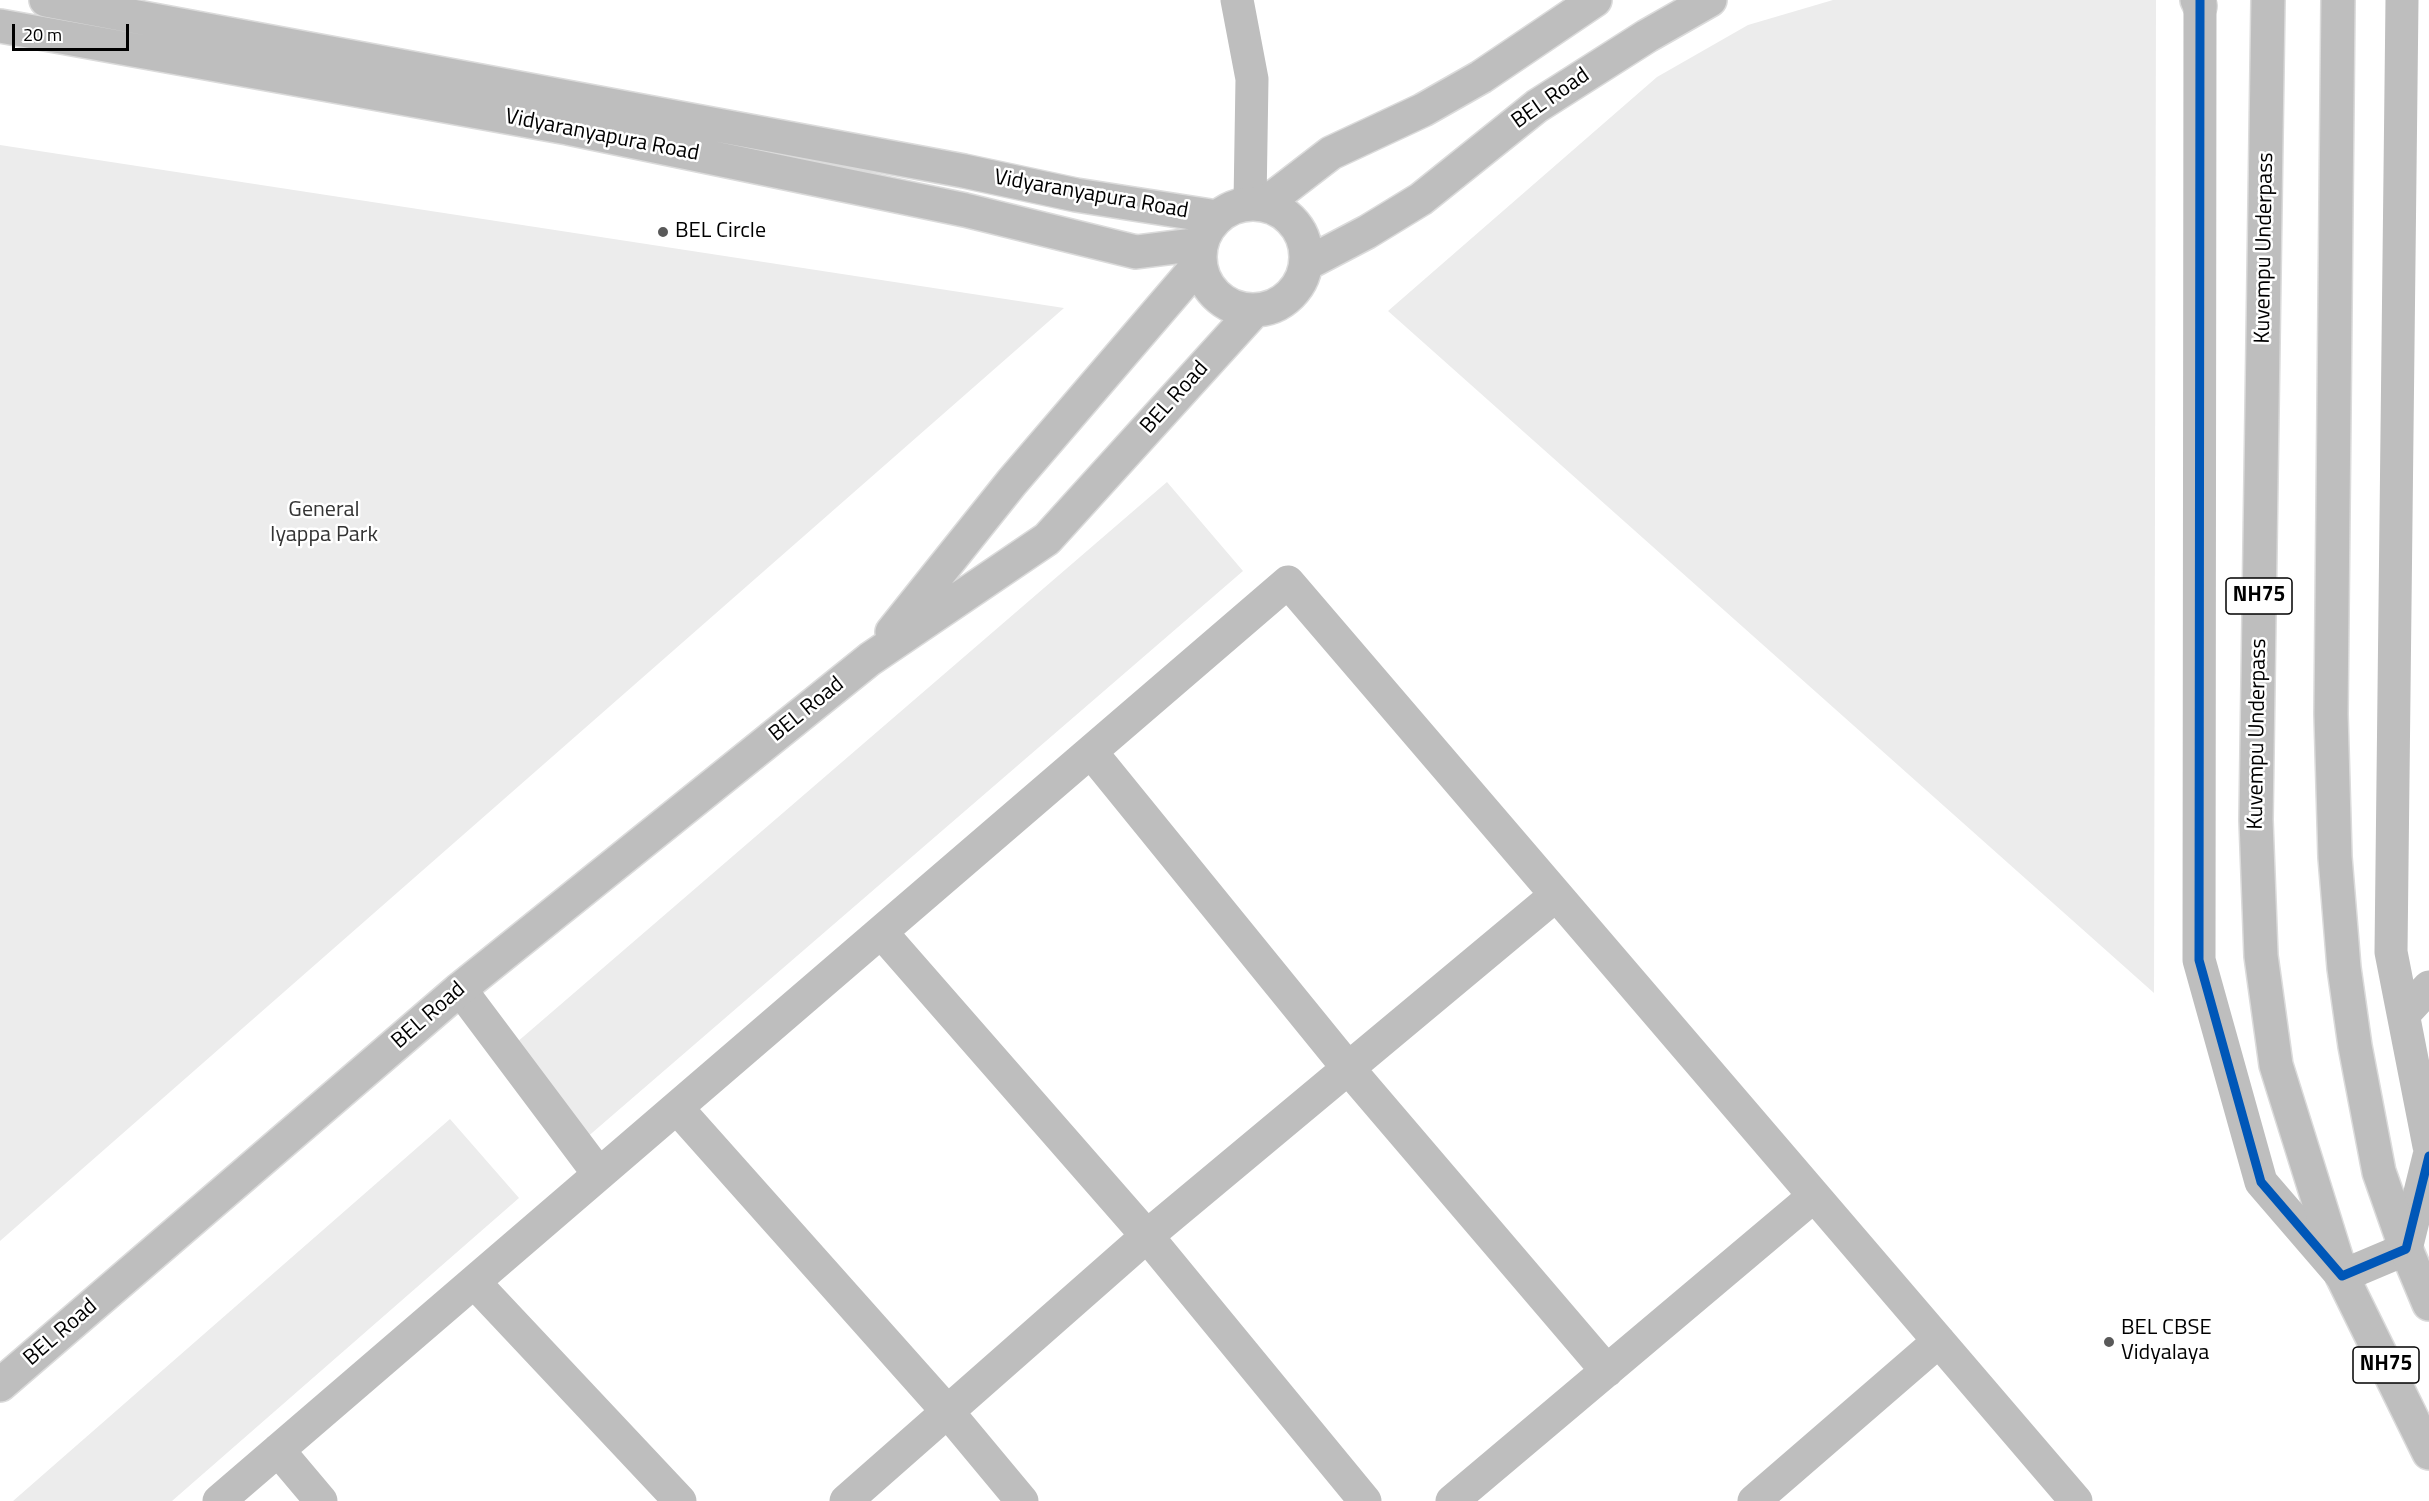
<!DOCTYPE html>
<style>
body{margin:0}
#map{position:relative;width:2429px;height:1501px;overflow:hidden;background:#fff;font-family:"Titillium Web",sans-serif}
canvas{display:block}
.scale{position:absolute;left:12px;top:24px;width:117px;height:27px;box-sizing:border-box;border:3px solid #000;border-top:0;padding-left:8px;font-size:18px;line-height:21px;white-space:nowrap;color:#000;-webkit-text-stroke:4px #fff;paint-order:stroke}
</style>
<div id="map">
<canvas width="2429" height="1501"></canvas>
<div class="scale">20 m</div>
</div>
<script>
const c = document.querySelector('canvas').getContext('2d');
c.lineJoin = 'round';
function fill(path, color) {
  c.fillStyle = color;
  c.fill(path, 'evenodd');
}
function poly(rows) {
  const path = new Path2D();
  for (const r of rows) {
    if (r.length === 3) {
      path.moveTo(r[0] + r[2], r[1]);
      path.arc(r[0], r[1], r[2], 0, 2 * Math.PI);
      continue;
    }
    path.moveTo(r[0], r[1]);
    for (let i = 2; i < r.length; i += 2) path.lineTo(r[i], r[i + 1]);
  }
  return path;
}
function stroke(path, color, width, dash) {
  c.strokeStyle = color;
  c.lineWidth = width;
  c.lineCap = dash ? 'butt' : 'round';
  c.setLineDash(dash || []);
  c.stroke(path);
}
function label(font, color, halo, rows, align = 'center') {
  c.font = font + ' "Titillium Web",sans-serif';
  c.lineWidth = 5;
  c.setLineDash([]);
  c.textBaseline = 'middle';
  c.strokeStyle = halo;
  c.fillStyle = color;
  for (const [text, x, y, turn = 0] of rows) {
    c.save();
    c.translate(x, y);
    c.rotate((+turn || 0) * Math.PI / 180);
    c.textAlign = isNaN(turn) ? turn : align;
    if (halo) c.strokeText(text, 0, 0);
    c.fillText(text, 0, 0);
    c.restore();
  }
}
const green = poly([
 [1833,0,2156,0,2154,993,1388,311,1657,77,1748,25],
 [0,145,1064,308,0,1241],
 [1167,482,1243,571,585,1139,509,1049],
 [450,1119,519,1198,172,1501,13,1501]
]);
const minor = poly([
 [1237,0,1252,79,1250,202],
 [2200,0,2199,960,2261,1182,2342,1276,2406,1249,2429,1156],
 [2402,0,2391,952,2429,1146],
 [1091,752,1348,1068,1607,1371],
 [881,932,1147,1236,1365,1501],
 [460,989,598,1173],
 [2404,1014,2429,987],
 [677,1108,947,1411,1022,1501],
 [474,1282,680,1501],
 [278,1450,321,1501],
 [219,1501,1288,582,2076,1501],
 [846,1501,1147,1236,1556,895],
 [1452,1501,1814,1196],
 [1754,1501,1939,1341]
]);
const major = poly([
 [46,0,964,171,1076,195,1217,217],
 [2197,0,2200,6],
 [0,26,568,128,965,210,1136,252,1200,244],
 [1266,203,1331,153,1423,110,1481,77,1595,0],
 [1253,257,53],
 [1306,264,1367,232,1421,199,1537,106,1647,36,1710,0],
 [892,632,1012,482,1199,264],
 [0,1385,460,989,870,659,1047,539,1253,312]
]);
const highway = poly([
 [2268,0,2256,820,2261,956,2276,1065,2342,1276,2429,1453],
 [2338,0,2331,714,2335,857,2344,968,2355,1046,2379,1172,2406,1249,2429,1304]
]);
const cycleway = poly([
 [2200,0,2199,960,2261,1182,2342,1276,2406,1249,2429,1156]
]);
const markers = [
 [663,232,6,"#595959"],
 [2109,1342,6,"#595959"]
];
const shields = [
 [2259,596,66],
 [2386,1365,66]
];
const shieldNames = [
 ["NH75",2259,596],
 ["NH75",2386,1365]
];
const streetNames = [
 ["BEL Road",1551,99,-35],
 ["Vidyaranyapura Road",602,136,11],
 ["Vidyaranyapura Road",1091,195,10],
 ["Kuvempu Underpass",2265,248,-89],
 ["BEL Road",1175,398,-48],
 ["BEL Road",807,710,-39],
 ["Kuvempu Underpass",2258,734,-89],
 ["BEL Road",429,1016,-41],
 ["BEL Road",61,1333,-41]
];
const poiNames = [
 ["BEL Circle",675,232],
 ["BEL CBSE",2121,1329],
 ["Vidyalaya",2121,1354]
];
const parkNames = [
 ["General",324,511],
 ["Iyappa Park",324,536]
];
fill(green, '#ececec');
stroke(major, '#dbdbdb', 36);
stroke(highway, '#dbdbdb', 36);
stroke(minor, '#bebebe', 33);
stroke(major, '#bebebe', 33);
stroke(highway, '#bebebe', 33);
stroke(cycleway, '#0057b8', 9);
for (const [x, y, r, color] of markers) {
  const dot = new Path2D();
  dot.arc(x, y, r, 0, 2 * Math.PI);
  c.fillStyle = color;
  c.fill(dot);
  stroke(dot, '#fff', 2);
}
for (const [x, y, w] of shields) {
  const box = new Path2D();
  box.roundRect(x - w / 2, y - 18, w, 36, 4.5);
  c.fillStyle = '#fff';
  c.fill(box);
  stroke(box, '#000', 1.5);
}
label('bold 21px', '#000', null, shieldNames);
label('22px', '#000', '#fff', streetNames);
label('22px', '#000', '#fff', poiNames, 'left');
label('22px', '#333', '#fff', parkNames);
</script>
